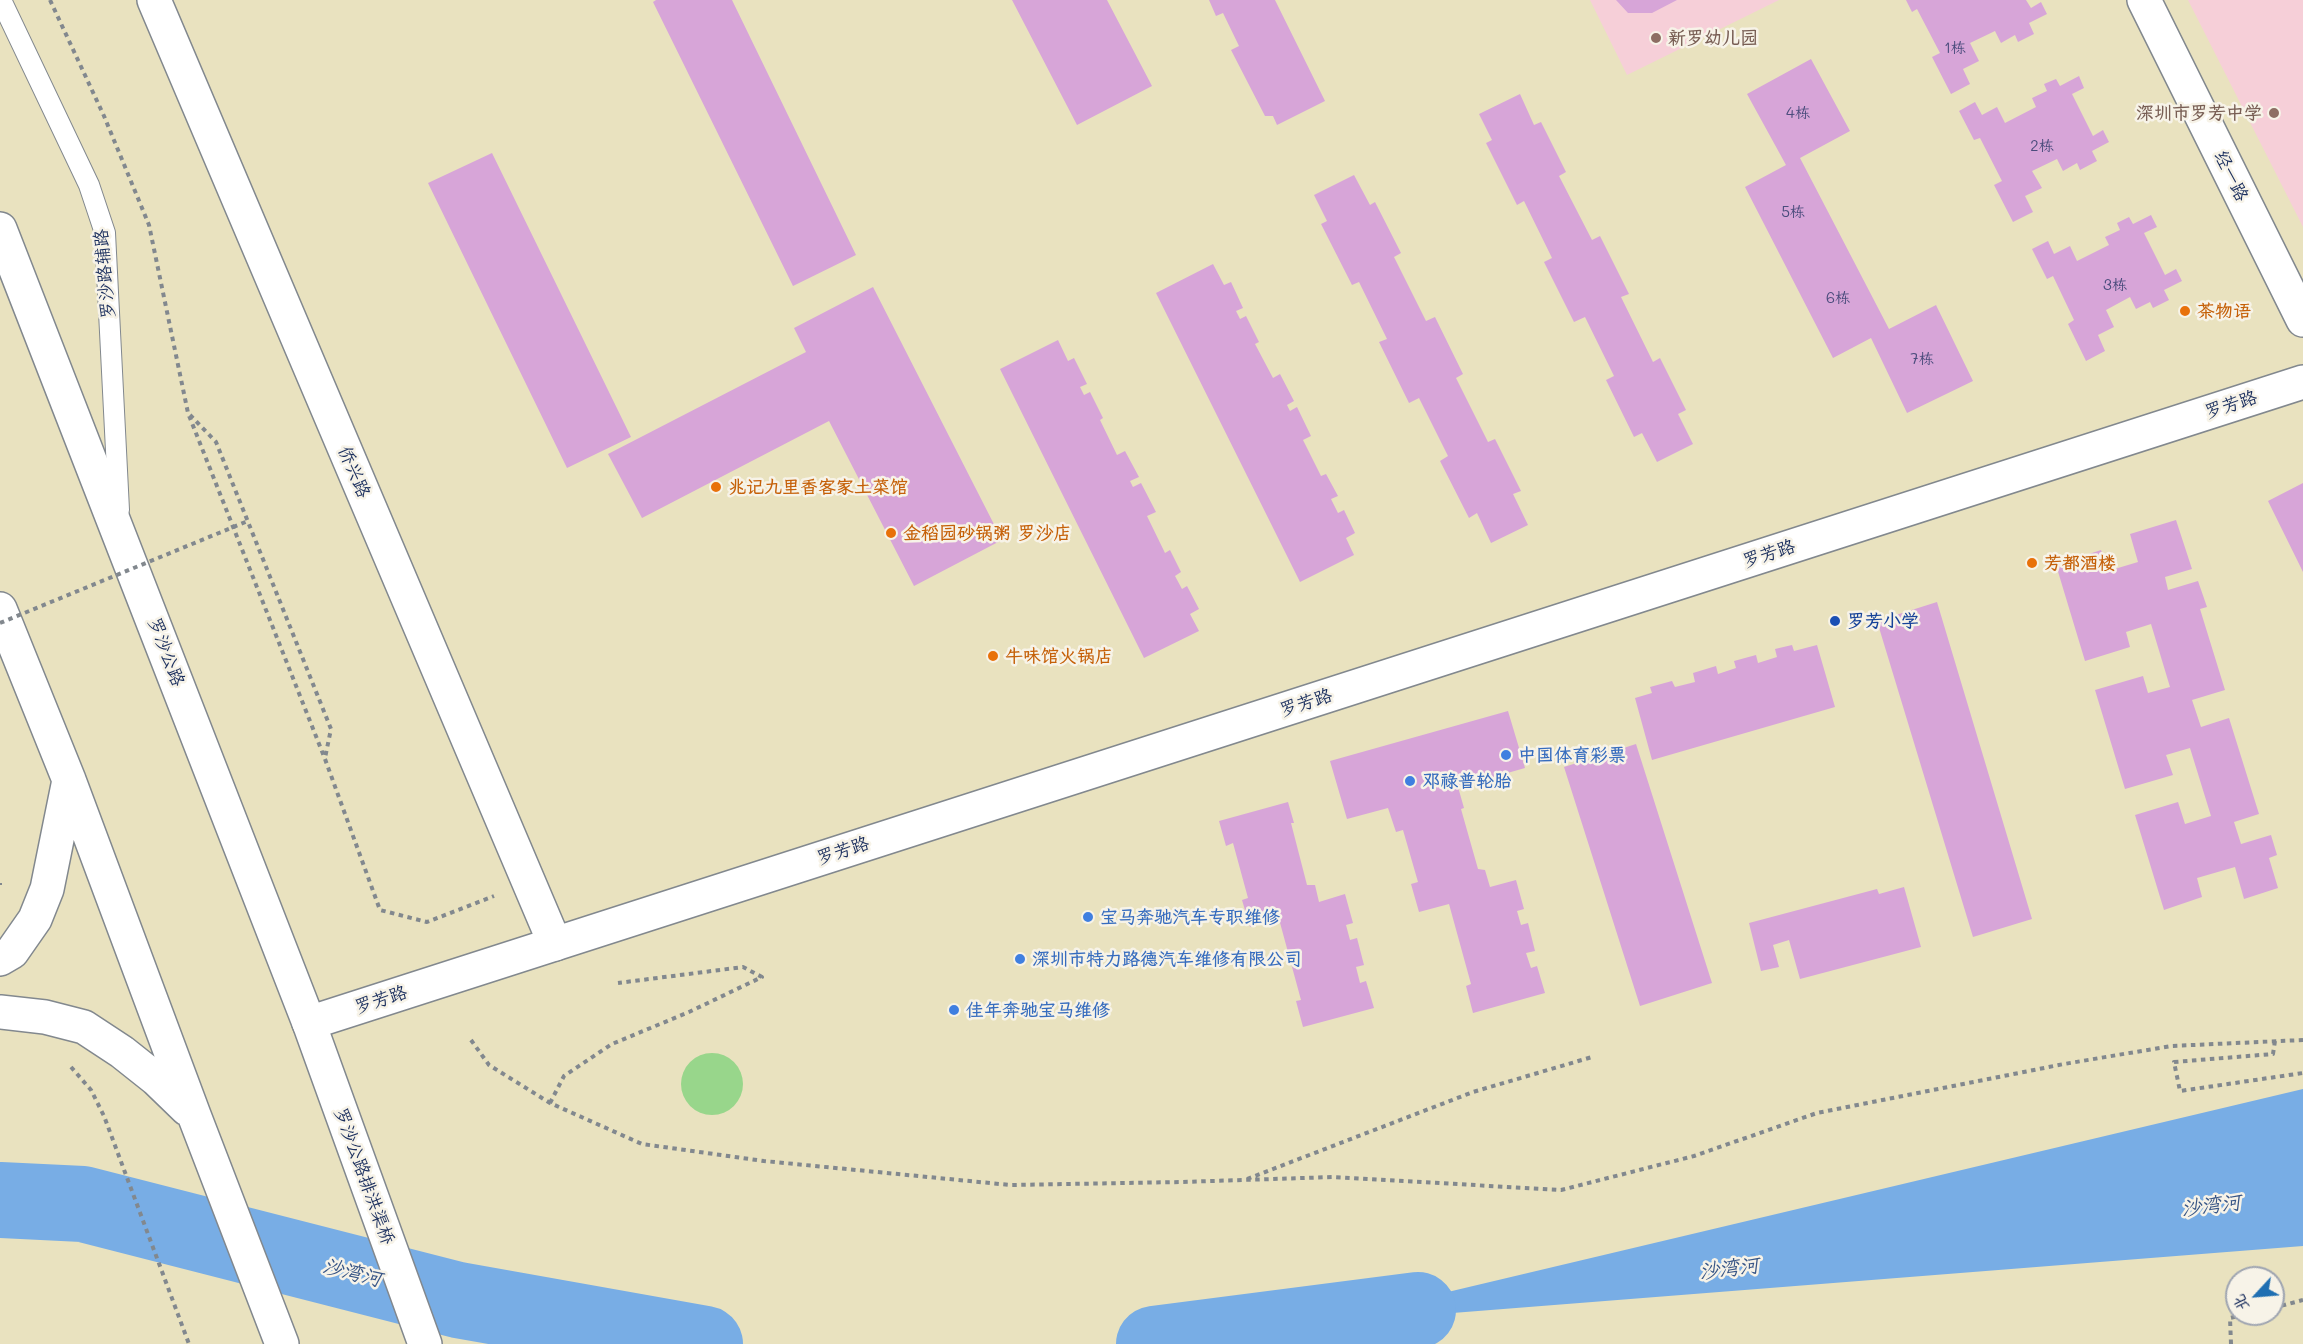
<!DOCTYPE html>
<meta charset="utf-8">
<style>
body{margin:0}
#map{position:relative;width:2303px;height:1344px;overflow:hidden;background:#e9e2bf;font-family:Mali,"LXGW WenKai TC",sans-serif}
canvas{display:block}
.north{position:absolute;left:2225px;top:1266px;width:60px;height:60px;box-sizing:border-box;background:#f7f3e8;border:2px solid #9fa5b1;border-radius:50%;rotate:244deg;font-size:16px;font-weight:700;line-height:24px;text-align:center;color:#1b2f5e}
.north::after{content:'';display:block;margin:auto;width:21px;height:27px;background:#1f6fb2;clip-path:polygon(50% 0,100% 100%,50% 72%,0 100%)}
</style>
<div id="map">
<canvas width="2303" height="1344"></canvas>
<div class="north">北</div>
</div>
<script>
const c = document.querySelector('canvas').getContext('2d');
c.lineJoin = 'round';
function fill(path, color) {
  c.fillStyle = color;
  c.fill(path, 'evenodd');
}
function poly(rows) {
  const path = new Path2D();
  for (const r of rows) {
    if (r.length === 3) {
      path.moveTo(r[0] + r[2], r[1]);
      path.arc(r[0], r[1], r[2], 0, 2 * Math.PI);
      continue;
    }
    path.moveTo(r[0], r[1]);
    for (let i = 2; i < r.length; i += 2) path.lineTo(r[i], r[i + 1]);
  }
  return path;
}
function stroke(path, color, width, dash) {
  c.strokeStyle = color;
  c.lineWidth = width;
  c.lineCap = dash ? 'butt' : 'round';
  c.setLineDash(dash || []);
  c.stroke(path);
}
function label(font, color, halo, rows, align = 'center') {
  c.font = font + ' Mali,"LXGW WenKai TC",sans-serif';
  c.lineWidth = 5;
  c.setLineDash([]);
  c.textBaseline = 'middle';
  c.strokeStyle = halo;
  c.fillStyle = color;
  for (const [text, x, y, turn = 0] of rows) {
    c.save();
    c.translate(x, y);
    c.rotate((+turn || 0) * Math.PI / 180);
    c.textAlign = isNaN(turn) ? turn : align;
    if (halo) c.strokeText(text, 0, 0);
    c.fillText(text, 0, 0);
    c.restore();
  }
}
const built = poly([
 [1590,0,1779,0,1627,75],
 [2188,0,2303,0,2303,227]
]);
const green = poly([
 [712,1084,31]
]);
const water = poly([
 [2303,1089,2303,1246,1313,1324]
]);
const river = poly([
 [0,1200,83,1204,458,1300,705,1344],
 [1154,1344,1418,1310]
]);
const building = poly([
 [656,0,732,0,856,255,793,286,653,2],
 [1012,0,1107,0,1152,86,1077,125],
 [1209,0,1275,0,1325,101,1277,125,1273,116,1265,116,1231,50,1239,46,1223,13,1216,16],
 [1616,0,1677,0,1652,13,1628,13],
 [1906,0,2026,0,2031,8,2041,2,2047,14,2029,23,2034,34,2018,42,2015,35,2001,43,1995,31,1970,43,1979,61,1963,69,1970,84,1951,94,1932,57,1940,53,1917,9,1912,12],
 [1811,59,1850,131,1800,158,1889,329,1936,305,1973,381,1907,413,1871,338,1833,358,1745,187,1786,165,1747,94],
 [2079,76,2084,88,2072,94,2093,136,2103,130,2109,142,2092,151,2097,161,2080,170,2077,163,2063,171,2057,159,2032,171,2042,188,2025,196,2033,212,2013,222,1994,185,2002,181,1980,138,1974,140,1959,111,1975,102,1982,115,1997,107,2005,123,2036,107,2032,98,2047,91,2044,84,2056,79,2060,86],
 [1520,94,1534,125,1541,122,1566,172,1559,176,1592,240,1600,236,1629,294,1621,297,1653,362,1660,358,1686,410,1678,414,1693,444,1657,462,1642,433,1634,437,1606,380,1614,376,1585,317,1574,322,1544,262,1552,258,1524,201,1517,205,1486,143,1492,140,1479,114],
 [492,153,631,437,567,468,428,183],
 [1354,175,1370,205,1375,202,1401,253,1394,257,1426,321,1435,317,1463,374,1456,378,1488,442,1495,439,1521,491,1513,494,1528,525,1491,543,1477,513,1469,518,1440,461,1448,456,1419,398,1409,403,1379,342,1387,339,1359,282,1352,285,1321,224,1327,221,1314,195],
 [2151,215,2157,227,2144,233,2165,275,2176,269,2182,281,2164,290,2169,300,2153,308,2150,302,2136,309,2130,297,2106,310,2114,327,2098,335,2105,351,2086,361,2068,324,2074,320,2053,276,2047,279,2032,249,2048,241,2054,254,2070,246,2077,261,2109,245,2105,237,2120,230,2117,223,2129,217,2133,224],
 [1213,264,1224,285,1231,282,1243,308,1236,311,1240,319,1246,316,1259,342,1255,344,1273,378,1280,374,1294,401,1287,405,1290,411,1297,407,1311,436,1303,440,1321,476,1326,474,1338,496,1331,499,1338,513,1344,510,1355,533,1346,538,1354,555,1300,582,1156,293],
 [873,287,1002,540,914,586,829,421,642,518,608,454,806,352,794,328],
 [1058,340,1068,361,1074,358,1087,384,1080,387,1084,395,1090,392,1103,418,1100,420,1117,455,1125,451,1139,477,1130,481,1133,487,1141,483,1156,512,1147,516,1165,553,1170,550,1181,572,1175,576,1182,589,1187,586,1199,609,1190,614,1199,631,1144,658,1000,369],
 [2303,483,2303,572,2268,501],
 [2176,520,2192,569,2165,577,2168,590,2198,581,2207,607,2200,609,2225,690,2192,700,2201,727,2229,718,2259,814,2234,822,2241,844,2271,835,2277,855,2269,858,2278,888,2244,899,2235,867,2197,878,2202,897,2164,910,2135,815,2178,802,2185,824,2211,816,2190,748,2166,755,2173,775,2125,789,2095,690,2143,676,2148,693,2170,687,2151,624,2126,632,2130,647,2085,661,2056,565,2101,550,2108,571,2138,562,2130,534],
 [1937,602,2032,919,1973,937,1877,621],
 [1792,645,1794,651,1817,645,1835,707,1652,760,1635,698,1652,693,1650,687,1672,681,1675,687,1695,682,1693,673,1716,666,1718,674,1736,668,1734,661,1756,655,1758,663,1777,657,1775,649],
 [1508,711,1525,768,1458,787,1464,808,1461,809,1478,869,1485,870,1490,887,1516,880,1524,909,1517,911,1521,925,1528,923,1535,951,1526,953,1531,968,1537,966,1545,993,1473,1013,1466,986,1471,984,1449,904,1419,912,1411,884,1418,882,1403,830,1396,832,1388,808,1347,819,1330,761],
 [1636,744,1712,983,1640,1006,1564,767],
 [1288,802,1294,823,1291,823,1307,885,1315,885,1319,902,1345,894,1353,923,1346,925,1350,940,1357,938,1364,965,1356,967,1360,983,1366,981,1374,1008,1303,1027,1296,1001,1301,1000,1279,919,1250,927,1242,900,1248,898,1233,843,1226,846,1219,821],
 [1904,887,1921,947,1800,979,1789,940,1773,945,1779,967,1761,971,1749,923,1877,889,1879,894]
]);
const path = poly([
 [50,0,104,116,149,225,188,413,325,759,380,910,427,922,494,896],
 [190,415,216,442,331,729,325,758],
 [0,883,0,885],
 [471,1040,489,1065,550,1103,642,1144,764,1161,1010,1185,1182,1182,1333,1177,1561,1190,1694,1156,1817,1113,2064,1064,2171,1046,2303,1040],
 [2275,1041,2273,1054,2174,1062,2180,1091,2303,1073],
 [71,1067,91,1090,104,1116,189,1344],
 [550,1103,564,1076,612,1044,689,1012,762,977,743,967,618,983],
 [1247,1179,1473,1092,1592,1057],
 [2273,1308,2303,1300],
 [2231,1344,2230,1318,2247,1314]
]);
const lane = poly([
 [1,0,89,185,105,233,119,510]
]);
const street = poly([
 [154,0,555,944]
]);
const secondary = poly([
 [2144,0,2303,320],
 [309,1023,2303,382]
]);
const highway = poly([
 [0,229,309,1023,425,1344],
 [0,609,69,780,194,1115,282,1344],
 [0,959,12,952,35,919,47,889,69,780],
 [0,1012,45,1017,84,1027,122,1052,156,1079,187,1109]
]);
const pathBridge = poly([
 [0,623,248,521]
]);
const markers = [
 [1656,38,6,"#8d6e63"],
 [2274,113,6,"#8d6e63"],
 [2185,311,6,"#e8710a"],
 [716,487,6,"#e8710a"],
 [891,533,6,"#e8710a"],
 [2032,563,6,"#e8710a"],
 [1835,621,6,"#1a4fb4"],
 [993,656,6,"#e8710a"],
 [1506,755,6,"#3f7fe0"],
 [1410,781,6,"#3f7fe0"],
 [1088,917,6,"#3f7fe0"],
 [1020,959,6,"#3f7fe0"],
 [954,1010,6,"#3f7fe0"]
];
const numberNames = [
 ["1栋",1955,48],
 ["4栋",1798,113],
 ["2栋",2042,146],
 ["5栋",1793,212],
 ["3栋",2115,285],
 ["6栋",1838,298],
 ["7栋",1922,359]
];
const educationNames = [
 ["新罗幼儿园",1668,38],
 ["深圳市罗芳中学",2262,113,"right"]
];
const streetNames = [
 ["经一路",2231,176,64],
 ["罗沙路辅路",105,274,-95],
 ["罗芳路",2231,405,-18],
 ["侨兴路",354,472,67],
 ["罗芳路",1769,554,-18],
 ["罗沙公路",166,652,69],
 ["罗芳路",1306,703,-18],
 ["罗芳路",843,851,-18],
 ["罗芳路",381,1000,-18],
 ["罗沙公路排洪渠桥",364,1176,70]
];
const foodNames = [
 ["茶物语",2197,311],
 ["兆记九里香客家土菜馆",728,487],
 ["金稻园砂锅粥 罗沙店",903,533],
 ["芳都酒楼",2044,563],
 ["牛味馆火锅店",1005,656]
];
const transitNames = [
 ["罗芳小学",1847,621]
];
const shopNames = [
 ["中国体育彩票",1518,755],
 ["邓禄普轮胎",1422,781],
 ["宝马奔驰汽车专职维修",1100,917],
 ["深圳市特力路德汽车维修有限公司",1032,959],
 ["佳年奔驰宝马维修",966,1010]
];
const waterNames = [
 ["沙湾河",2211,1206,-7],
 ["沙湾河",1729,1269,-7],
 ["沙湾河",352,1273,14]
];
fill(built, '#f6cfd8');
fill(green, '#98d68b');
fill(water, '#78ade5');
stroke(river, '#78ade5', 76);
fill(building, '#d7a5d8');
stroke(lane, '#82888e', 22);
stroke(street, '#82888e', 36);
stroke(secondary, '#82888e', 36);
stroke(highway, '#82888e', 36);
stroke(path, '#82888e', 4, [4.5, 4.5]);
stroke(lane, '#fff', 20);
stroke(street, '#fff', 33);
stroke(secondary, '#fff', 33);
stroke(highway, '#fff', 33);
stroke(pathBridge, '#82888e', 4, [4.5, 4.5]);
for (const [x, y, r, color] of markers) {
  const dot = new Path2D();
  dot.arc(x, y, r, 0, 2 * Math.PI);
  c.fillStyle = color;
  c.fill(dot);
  stroke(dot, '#f7f3e8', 2);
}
label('15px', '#4a4c7c', null, numberNames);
label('bold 18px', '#785e54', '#f7f3e8', educationNames, 'left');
label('18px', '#1b2f5e', '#f7f3e8', streetNames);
label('bold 18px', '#c56008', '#f7f3e8', foodNames, 'left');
label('bold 18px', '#164399', '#f7f3e8', transitNames, 'left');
label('bold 18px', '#366cbe', '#f7f3e8', shopNames, 'left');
label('italic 20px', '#375586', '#f7f3e8', waterNames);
</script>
